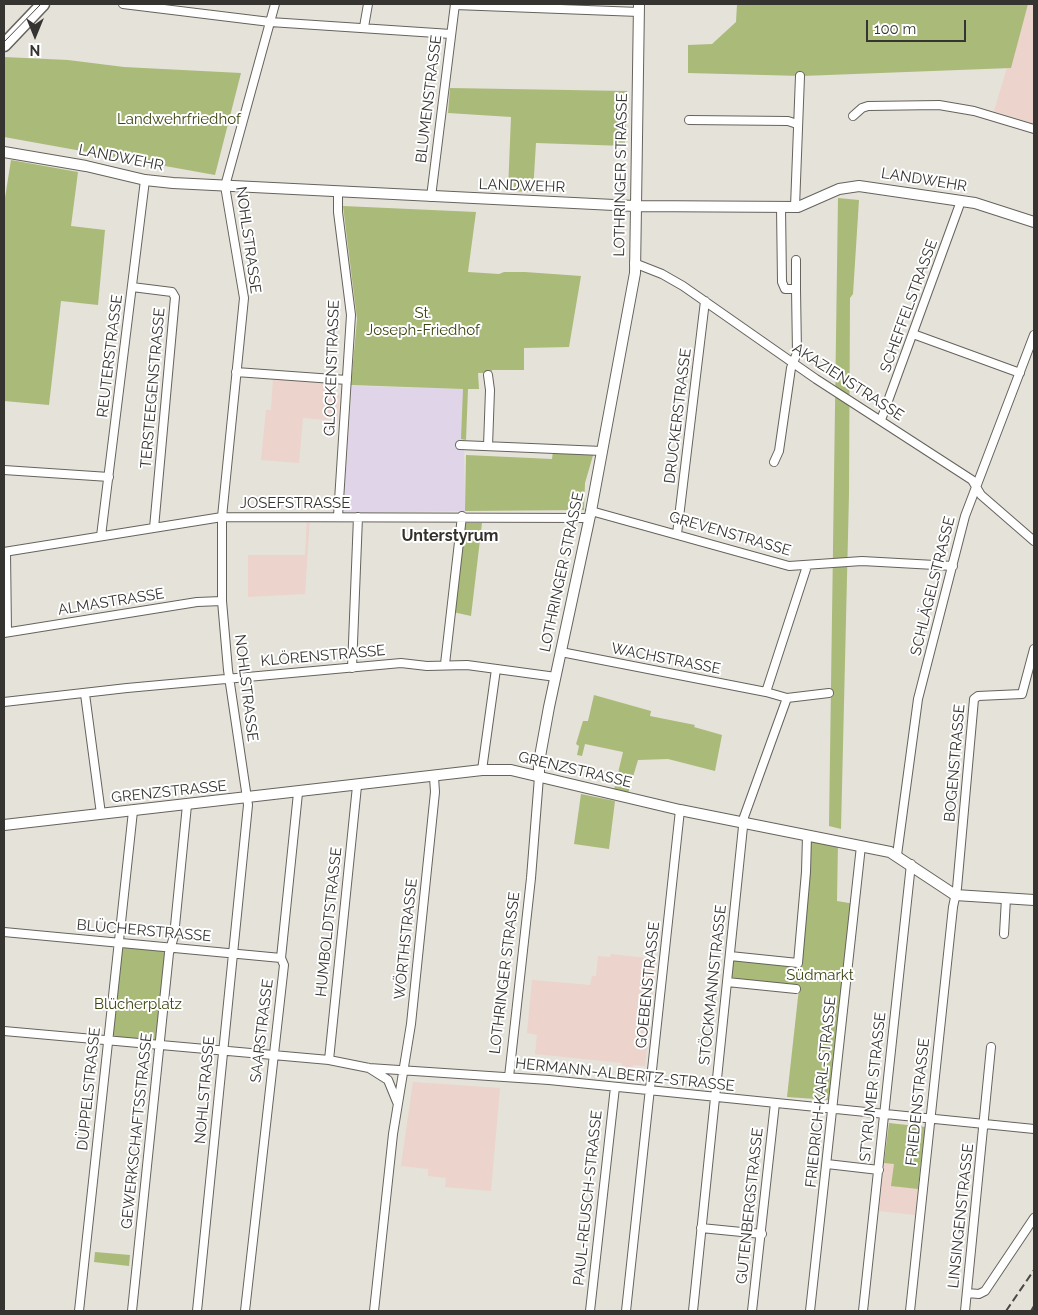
<!DOCTYPE html>
<meta charset="utf-8">
<style>
body{margin:0}
#map{position:relative;width:1038px;height:1315px;overflow:hidden;background:#e5e2da;font-family:Raleway,sans-serif}
canvas{display:block}
.frame{position:absolute;inset:0;border:5px solid #353431;pointer-events:none}
.north{position:absolute;left:10px;top:10px;width:50px;height:50px;-webkit-text-stroke:4px #fff;paint-order:stroke;rotate:180deg;font-size:14px;font-weight:700;line-height:20px;text-align:center;color:#353431}
.north::after{content:'';display:block;margin:auto;width:18px;height:22px;background:#353431;clip-path:polygon(50% 0,100% 100%,50% 72%,0 100%)}
.scale{position:absolute;left:866px;top:20px;width:100px;height:22px;box-sizing:border-box;border:2px solid #353431;border-top:0;padding-left:6px;font-size:15px;line-height:18px;white-space:nowrap;color:#353431;-webkit-text-stroke:4px #fff;paint-order:stroke}
</style>
<div id="map">
<canvas width="1038" height="1315"></canvas>
<div class="frame"></div>
<div class="north">N</div>
<div class="scale">100 m</div>
</div>
<script>
const c = document.querySelector('canvas').getContext('2d');
c.lineJoin = 'round';
function fill(path, color) {
  c.fillStyle = color;
  c.fill(path, 'evenodd');
}
function poly(rows) {
  const path = new Path2D();
  for (const r of rows) {
    path.moveTo(r[0], r[1]);
    for (let i = 2; i < r.length; i += 2) path.lineTo(r[i], r[i + 1]);
  }
  return path;
}
function stroke(path, color, width, dash) {
  c.strokeStyle = color;
  c.lineWidth = width;
  c.lineCap = dash ? 'butt' : 'round';
  c.setLineDash(dash || []);
  c.stroke(path);
}
function label(font, color, halo, rows, align = 'center') {
  c.font = font + ' Raleway,sans-serif';
  c.lineWidth = 4;
  c.setLineDash([]);
  c.textBaseline = 'middle';
  c.strokeStyle = halo;
  c.fillStyle = color;
  for (const [text, x, y, turn = 0] of rows) {
    c.save();
    c.translate(x, y);
    c.rotate((+turn || 0) * Math.PI / 180);
    c.textAlign = isNaN(turn) ? turn : align;
    if (halo) c.strokeText(text, 0, 0);
    c.fillText(text, 0, 0);
    c.restore();
  }
}
const education = poly([
 [1026,4,1034,4,1034,124,994,111],
 [273,378,330,382,329,393,340,394,338,421,303,418,299,463,261,460,266,410,271,410],
 [307,517,310,517,305,594,248,597,248,555,305,555],
 [611,954,656,959,645,1066,633,1065,632,1074,622,1073,622,1063,535,1054,537,1035,527,1033,532,980,590,985,592,976,596,976,598,956,610,957],
 [413,1082,500,1088,491,1191,445,1187,446,1178,428,1176,428,1169,401,1166],
 [889,1123,925,1127,915,1215,879,1211]
]);
const medical = poly([
 [352,386,463,389,465,511,343,513]
]);
const green = poly([
 [737,4,1028,4,1011,68,802,76,688,73,688,45,712,44,736,22],
 [4,57,68,60,124,67,241,73,215,175,4,137],
 [450,88,627,91,625,146,536,143,533,192,508,191,511,117,448,113],
 [11,160,78,172,71,226,105,230,98,305,61,301,49,405,4,401,4,204],
 [838,198,859,200,853,294,850,298,849,494,841,829,829,826],
 [343,206,476,212,468,272,499,274,504,272,525,272,581,276,569,347,524,348,524,370,492,370,492,373,478,373,479,389,468,389,466,440,461,439,463,389,351,385,357,319],
 [553,451,594,452,585,483,584,510,465,511,466,455,552,459],
 [465,523,482,523,471,616,453,612],
 [594,695,651,711,650,716,695,725,694,727,722,735,715,771,668,759,638,760,627,797,613,794,623,752,585,744,582,756,577,755,579,746,576,744,583,721,588,721],
 [581,794,615,801,609,849,574,844],
 [807,836,838,842,837,901,855,904,830,1100,787,1097,799,988,731,982,730,956,798,963],
 [119,943,172,947,159,1045,108,1041],
 [889,1123,925,1127,918,1189,891,1186,894,1164,884,1163],
 [95,1252,130,1255,129,1266,94,1262]
]);
const minor = poly([
 [123,4,270,22,451,34],
 [455,5,639,12],
 [364,27,368,4],
 [853,116,862,108,868,106,939,105,974,111,1034,129],
 [689,120,788,121,797,124],
 [338,192,338,212,351,315,338,516],
 [431,197,455,4],
 [795,207,800,76],
 [796,260,796,289],
 [634,263,662,274,683,286,816,379,972,480,981,495,1034,541],
 [132,287,172,292,175,297,154,528],
 [913,334,1020,373],
 [236,372,347,380],
 [488,375,490,390,488,446],
 [881,420,961,201],
 [460,445,602,451],
 [774,462,779,451,791,368,797,353,796,289,785,289,782,282,781,207],
 [4,470,109,477],
 [591,511,789,566,862,561,953,566],
 [677,534,705,301],
 [101,536,145,180],
 [4,552,222,517,589,518],
 [6,552,7,632],
 [4,633,197,602,222,601],
 [561,652,766,692],
 [445,664,462,516],
 [352,668,358,517],
 [85,694,101,814],
 [787,698,829,693],
 [4,702,127,688,401,663,427,666,467,665,556,677],
 [482,770,496,669],
 [897,855,918,699,965,516,1034,335],
 [4,932,281,958],
 [1004,934,1006,898],
 [730,956,798,963,806,872,807,836],
 [727,982,796,989],
 [4,1031,329,1060,369,1068,549,1080,1034,1129],
 [329,1060,357,786],
 [369,1068,388,1080,397,1102],
 [509,1077,531,878,539,777],
 [827,1164,879,1170],
 [701,1228,762,1234],
 [967,1293,979,1294,985,1291,1034,1218],
 [79,1311,133,811],
 [132,1311,169,953,174,936,187,805],
 [197,1311,248,805,228,670,222,601,222,517,244,298,225,186,275,4],
 [245,1311,284,965,281,958,298,793],
 [374,1311,393,1134,411,1024,435,792,434,777],
 [590,1311,615,1087],
 [626,1311,680,810],
 [693,1311,744,817,787,698,766,692,807,566],
 [752,1311,775,1103],
 [810,1311,861,846],
 [863,1311,911,864],
 [910,1311,953,907,957,888,974,699,978,696,1022,694,1034,649],
 [965,1311,991,1047]
]);
const tertiary = poly([
 [4,152,86,166,145,180,173,183,634,206,798,207,839,189,859,186,975,203,1034,222],
 [539,777,539,762,549,707,591,511,635,273,639,4],
 [4,825,482,770,511,770,680,810,890,852,955,895,1034,900]
]);
const primary = poly([
 [4,45,43,4]
]);
const tram = poly([
 [4,42,41,4]
]);
const rail = poly([
 [1006,1311,1034,1270],
 [1031,1311,1034,1306]
]);
const streetNames = [
 ["BLUMENSTRASSE",429,99,-83],
 ["LANDWEHR",121,158,11],
 ["LOTHRINGER STRASSE",621,175,-89],
 ["LANDWEHR",924,180,9],
 ["LANDWEHR",522,186,2],
 ["NOHLSTRASSE",248,240,82],
 ["SCHEFFELSTRASSE",909,306,-70],
 ["REUTERSTRASSE",110,356,-83],
 ["GLOCKENSTRASSE",332,368,-88],
 ["AKAZIENSTRASSE",848,382,33],
 ["TERSTEEGENSTRASSE",153,388,-85],
 ["DRUCKERSTRASSE",678,416,-83],
 ["JOSEFSTRASSE",295,503],
 ["GREVENSTRASSE",730,534,16],
 ["LOTHRINGER STRASSE",562,572,-78],
 ["SCHLÄGELSTRASSE",933,586,-76],
 ["ALMASTRASSE",111,602,-9],
 ["KLÖRENSTRASSE",323,656,-5],
 ["WACHSTRASSE",666,659,11],
 ["NOHLSTRASSE",246,688,83],
 ["BOGENSTRASSE",955,763,-85],
 ["GRENZSTRASSE",575,770,13],
 ["GRENZSTRASSE",169,792,-6],
 ["HUMBOLDTSTRASSE",329,922,-84],
 ["BLÜCHERSTRASSE",144,931,5],
 ["WÖRTHSTRASSE",406,939,-84],
 ["LOTHRINGER STRASSE",505,973,-83],
 ["GOEBENSTRASSE",648,985,-84],
 ["STÖCKMANNSTRASSE",713,985,-84],
 ["SAARSTRASSE",262,1031,-83],
 ["HERMANN-ALBERTZ-STRASSE",625,1075,6],
 ["STYRUMER STRASSE",873,1087,-84],
 ["DÜPPELSTRASSE",89,1089,-84],
 ["NOHLSTRASSE",205,1090,-85],
 ["FRIEDRICH-KARL-STRASSE",821,1092,-84],
 ["FRIEDENSTRASSE",918,1102,-84],
 ["GEWERKSCHAFTSSTRASSE",137,1131,-84],
 ["PAUL-REUSCH-STRASSE",588,1198,-84],
 ["GUTENBERGSTRASSE",750,1206,-84],
 ["LINSINGENSTRASSE",961,1216,-84]
];
const parkNames = [
 ["Landwehrfriedhof",179,119],
 ["St.",423,313],
 ["Joseph-Friedhof",423,330],
 ["Südmarkt",820,975],
 ["Blücherplatz",138,1004]
];
const neighbourhoodNames = [
 ["Unterstyrum",450,536]
];
fill(education, '#ecd3cb');
fill(medical, '#dfd4e8');
fill(green, '#aaba79');
stroke(minor, '#66635c', 10);
stroke(tertiary, '#66635c', 12);
stroke(primary, '#66635c', 15);
stroke(minor, '#fff', 8);
stroke(tertiary, '#fff', 10);
stroke(primary, '#fff', 12);
stroke(tram, '#4a4845', 1);
stroke(rail, '#4a4845', 2, [8, 4]);
label('15px', '#353431', '#fff', streetNames);
label('15px', '#3b4510', '#fff', parkNames);
label('bold 16px', '#34312b', '#fff', neighbourhoodNames);
</script>
